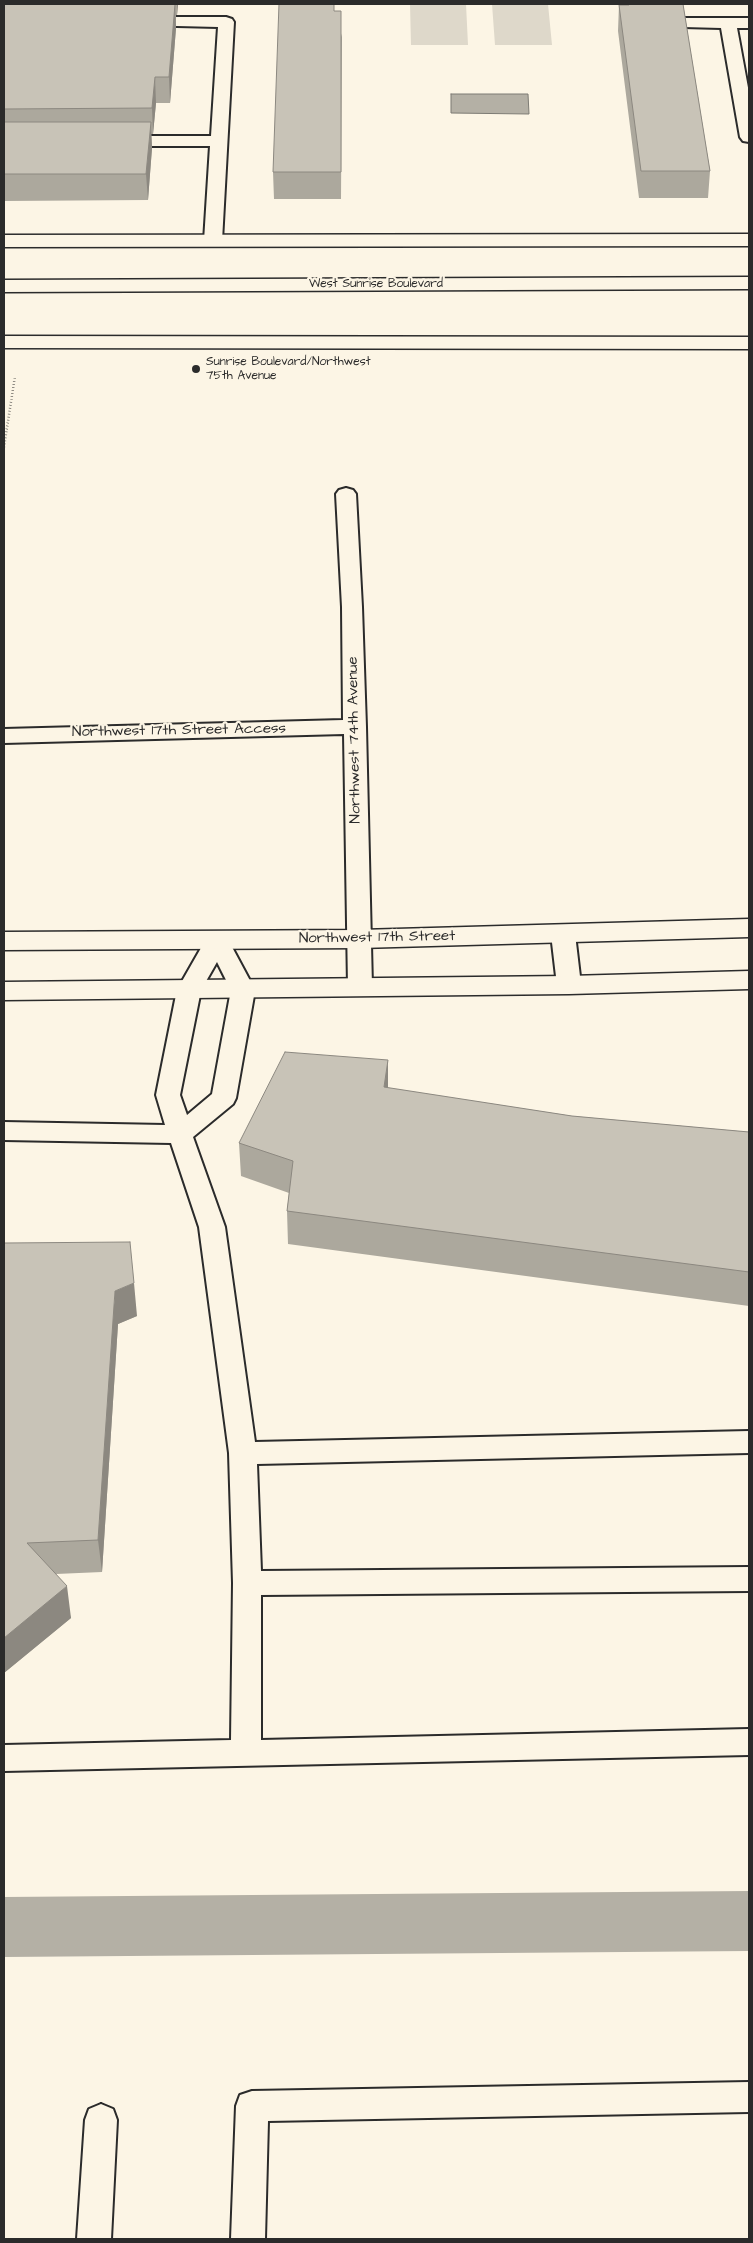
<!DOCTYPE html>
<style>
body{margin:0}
#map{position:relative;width:753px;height:2243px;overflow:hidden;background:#fcf5e5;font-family:"Architects Daughter",sans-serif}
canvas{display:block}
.frame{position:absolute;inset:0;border:5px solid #2b2b2b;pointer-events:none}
</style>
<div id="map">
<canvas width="753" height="2243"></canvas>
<div class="frame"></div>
</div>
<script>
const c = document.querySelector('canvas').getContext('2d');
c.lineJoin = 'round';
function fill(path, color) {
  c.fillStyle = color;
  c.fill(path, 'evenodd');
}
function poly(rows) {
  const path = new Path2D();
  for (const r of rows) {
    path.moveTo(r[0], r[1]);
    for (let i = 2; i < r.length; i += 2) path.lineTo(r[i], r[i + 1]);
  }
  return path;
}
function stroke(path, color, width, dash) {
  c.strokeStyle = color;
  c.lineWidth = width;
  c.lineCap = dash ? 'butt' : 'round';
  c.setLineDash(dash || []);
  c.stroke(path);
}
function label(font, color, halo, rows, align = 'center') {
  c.font = font + ' "Architects Daughter",sans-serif';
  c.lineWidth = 4.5;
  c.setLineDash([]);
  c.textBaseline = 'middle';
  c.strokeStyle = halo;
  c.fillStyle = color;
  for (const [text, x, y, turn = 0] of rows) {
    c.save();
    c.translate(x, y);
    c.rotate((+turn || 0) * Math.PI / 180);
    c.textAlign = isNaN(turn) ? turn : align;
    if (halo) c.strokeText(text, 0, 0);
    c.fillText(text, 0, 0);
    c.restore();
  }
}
const green = poly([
 [410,4,466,4,468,45,411,45],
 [492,4,548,4,552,45,495,45]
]);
const water = poly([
 [451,94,528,94,529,114,451,113,451,94]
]);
const canal = poly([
 [749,1891,749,1951,4,1957,4,1897,749,1891]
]);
const path = poly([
 [4,447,15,376]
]);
const lane = poly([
 [142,17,226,17,232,19,234,22,222,241,219,245,213,246,207,245,204,241,210,146,119,146,113,145,110,141,113,137,119,136,211,136,218,27,136,25,134,22,136,19,142,17],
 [651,18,749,18,749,28,737,28,749,93,749,142,743,141,740,137,721,28,645,26,643,23,645,20,651,18],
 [346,488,353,490,356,494,362,607,366,727,372,987,368,993,360,995,352,993,348,987,344,734,4,743,4,729,343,720,342,607,336,494,339,490,346,488],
 [563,926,571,928,575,934,581,985,577,991,569,993,561,991,557,985,551,934,555,928,563,926],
 [217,932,225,934,255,990,236,1098,233,1104,193,1137,225,1227,255,1442,749,1431,749,1453,257,1464,261,1571,749,1567,749,1591,261,1595,261,1740,749,1729,749,1755,4,1771,4,1745,231,1740,233,1583,229,1453,199,1227,171,1143,4,1140,4,1122,165,1125,156,1095,177,990,209,934,217,932],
 [217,962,231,990,212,1094,187,1115,180,1095,201,990,217,962],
 [749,2082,749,2112,268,2121,265,2239,231,2239,236,2106,240,2095,252,2091,749,2082],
 [101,2104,113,2109,117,2120,111,2239,77,2239,85,2120,89,2109,101,2104]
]);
const street = poly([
 [749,234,749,246,4,247,4,235,749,234],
 [749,919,749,937,360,948,4,950,4,932,360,930,749,919],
 [749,971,749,989,569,994,4,1000,4,982,569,976,749,971]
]);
const highway = poly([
 [749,277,749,289,4,292,4,280,749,277],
 [4,336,749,337,749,349,4,348,4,336]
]);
const wall = poly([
 [4,4,178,4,177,15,176,15,176,28,170,103,156,103,153,134,151,134,152,148,148,200,4,201],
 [624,4,683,4,710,171,708,198,639,198,618,31,619,5,624,5],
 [335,11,342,37,341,199,274,199,273,172],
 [388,1060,388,1088,572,1116,749,1132,749,1306,288,1244,287,1211,289,1193,241,1176,239,1143],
 [4,1243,137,1316,118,1324,102,1572,56,1574,71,1618,4,1673]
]);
const shadedWall = poly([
 [175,4,176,28,170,103,169,77],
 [177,4,178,4,177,15],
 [155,77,156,103,153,134,152,108],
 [151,122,152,148,148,200,146,174],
 [388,1060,388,1093,384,1087],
 [134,1283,137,1316,118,1324,102,1572,98,1540,115,1291],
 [67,1586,71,1618,4,1673,4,1638]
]);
const building = poly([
 [4,4,175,4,169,77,155,77,152,108,4,109,4,4],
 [279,4,334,4,334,11,341,11,341,172,273,172,279,4],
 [629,4,683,4,710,171,641,171,619,5,629,5,629,4],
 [4,122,151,122,146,174,4,174,4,122],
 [285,1052,388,1060,384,1087,572,1116,749,1132,749,1272,287,1211,293,1161,239,1143,285,1052],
 [130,1242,134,1283,115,1291,98,1540,27,1543,67,1586,4,1638,4,1243,130,1242]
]);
const markers = [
 [196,369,5,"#2b2b2b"]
];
const farStreetnames = [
 ["West Sunrise Boulevard",376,284]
];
const farPoinames = [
 ["Sunrise Boulevard/Northwest",206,362],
 ["75th Avenue",206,376]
];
const streetNames = [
 ["Northwest 17th Street Access",179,731,-1],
 ["Northwest 74th Avenue",355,740,-91],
 ["Northwest 17th Street",377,938,-1]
];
fill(green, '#ded8ca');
fill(water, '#b4b0a5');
stroke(water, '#7d7b74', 1);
fill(canal, '#b4b0a5');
stroke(lane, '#2b2b2b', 4);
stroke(street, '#2b2b2b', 3);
stroke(highway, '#2b2b2b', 3);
stroke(path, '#2b2b2b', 2.5, [0.5, 2.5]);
fill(lane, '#fcf5e5');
fill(street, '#fcf5e5');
fill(highway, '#fcf5e5');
fill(wall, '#aca89d');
fill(shadedWall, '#8c8880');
fill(building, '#c8c3b7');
stroke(building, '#8c8880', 1);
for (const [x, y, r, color] of markers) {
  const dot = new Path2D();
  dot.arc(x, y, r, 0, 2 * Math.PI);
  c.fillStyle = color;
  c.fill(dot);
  stroke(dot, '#fcf5e5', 2);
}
label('12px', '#2b2b2b', '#fcf5e5', farStreetnames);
label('12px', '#2b2b2b', '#fcf5e5', farPoinames, 'left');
label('15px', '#2b2b2b', '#fcf5e5', streetNames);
</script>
